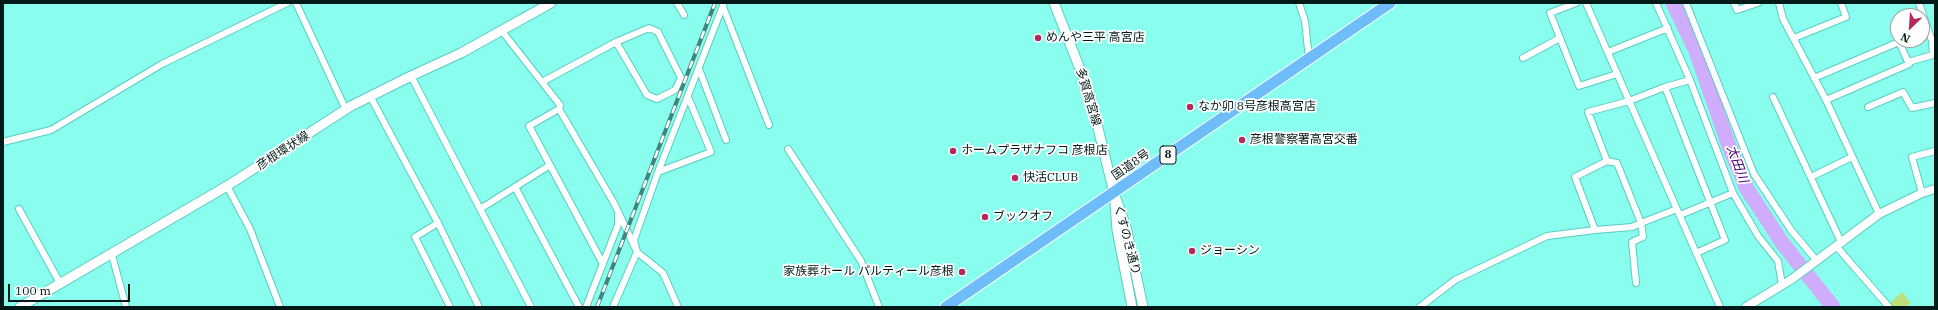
<!DOCTYPE html>
<meta charset="utf-8">
<style>
body{margin:0}
#map{position:relative;width:1938px;height:310px;overflow:hidden;background:#89fdee;font-family:"IBM Plex Serif",serif}
canvas{display:block}
.frame{position:absolute;inset:0;border:4px solid #021a17;pointer-events:none}
.north{position:absolute;left:1890px;top:8px;width:40px;height:40px;box-sizing:border-box;background:#fff;border:1px solid #9aa3a2;border-radius:50%;rotate:205deg;font-size:11px;font-weight:700;line-height:16px;text-align:center;color:#021a17}
.north::after{content:'';display:block;margin:auto;width:14px;height:18px;background:#b6275b;clip-path:polygon(50% 0,100% 100%,50% 72%,0 100%)}
.scale{position:absolute;left:8px;top:284px;width:122px;height:18px;box-sizing:border-box;border:2px solid #021a17;border-top:0;padding-left:5px;font-size:12px;line-height:14px;white-space:nowrap;color:#021a17;-webkit-text-stroke:3px #fff;paint-order:stroke}
</style>
<div id="map">
<canvas width="1938" height="310"></canvas>
<div class="frame"></div>
<div class="north">N</div>
<div class="scale">100 m</div>
</div>
<script>
const c = document.querySelector('canvas').getContext('2d');
c.lineJoin = 'round';
function fill(path, color) {
  c.fillStyle = color;
  c.fill(path, 'evenodd');
}
function poly(rows) {
  const path = new Path2D();
  for (const r of rows) {
    path.moveTo(r[0], r[1]);
    for (let i = 2; i < r.length; i += 2) path.lineTo(r[i], r[i + 1]);
  }
  return path;
}
function stroke(path, color, width, dash) {
  c.strokeStyle = color;
  c.lineWidth = width;
  c.lineCap = dash ? 'butt' : 'round';
  c.setLineDash(dash || []);
  c.stroke(path);
}
function label(font, color, halo, rows, align = 'center') {
  c.font = font + ' "IBM Plex Serif","Noto Sans JP",serif';
  c.lineWidth = 3.5;
  c.setLineDash([]);
  c.textBaseline = 'middle';
  c.strokeStyle = halo;
  c.fillStyle = color;
  for (const [text, x, y, turn = 0] of rows) {
    c.save();
    c.translate(x, y);
    c.rotate((+turn || 0) * Math.PI / 180);
    c.textAlign = isNaN(turn) ? turn : align;
    if (halo) c.strokeText(text, 0, 0);
    c.fillText(text, 0, 0);
    c.restore();
  }
}
const green = poly([
 [1902,292,1911,303,1906,307,1894,307,1890,303]
]);
const river = poly([
 [1673,3,1696,51,1729,146,1747,189,1783,244,1833,307]
]);
const minor = poly([
 [296,3,346,110],
 [677,3,684,15],
 [1299,3,1305,21,1309,59],
 [1576,3,1550,13,1579,86,1617,74],
 [1586,3,1720,307],
 [1656,3,1690,80,1733,193,1758,236,1778,261,1782,285],
 [1686,3,1754,174,1791,230,1817,261],
 [1734,3,1737,10,1758,3],
 [1779,3,1783,19,1826,100,1879,214],
 [723,7,769,125],
 [503,30,505,35,560,105,559,109,614,203,637,252,663,273,678,307],
 [1794,38,1846,17,1841,3],
 [1608,52,1668,28],
 [1523,58,1560,38],
 [1908,62,1933,55,1932,41,1919,3],
 [699,69,726,140],
 [411,76,531,307],
 [1814,78,1899,42,1909,64,1826,100],
 [542,82,616,42,649,28,658,32,681,78,675,90,657,99,647,95,616,42],
 [1665,87,1690,80],
 [370,96,438,223],
 [1773,97,1841,242],
 [1868,107,1903,92,1912,108,1935,103],
 [559,109,529,126,603,264],
 [3,142,51,130,162,64,287,3],
 [788,149,861,261,879,307],
 [1607,161,1617,163,1641,223,1632,227,1595,230,1575,177,1607,161,1588,112,1629,101,1665,87,1725,240,1696,253],
 [658,172,711,152,688,97],
 [1811,177,1852,157],
 [227,186,250,229,280,307],
 [515,187,579,307],
 [1922,193,1912,157,1935,151],
 [19,209,61,285],
 [480,209,550,165],
 [1680,215,1733,193],
 [1836,246,1889,307],
 [112,255,126,307],
 [1636,283,1632,242,1643,237,1641,223,1677,209],
 [450,307,415,237,438,223,479,307],
 [586,307,618,225,618,215],
 [613,307,637,252,634,240,658,172,724,3],
 [1420,307,1455,280,1547,236,1595,230]
]);
const tertiary = poly([
 [1746,307,1792,279,1879,214,1922,193,1935,189]
]);
const secondary = poly([
 [1054,3,1089,92,1114,193,1126,227,1143,307],
 [1115,204,1117,230,1132,307],
 [20,307,227,186,351,106,411,76,461,53,551,3]
]);
const trunk = poly([
 [946,307,1390,3]
]);
const rail = poly([
 [597,307,715,3]
]);
const markers = [
 [1038,38,4,"#b6275b"],
 [1190,107,4,"#b6275b"],
 [1242,140,4,"#b6275b"],
 [953,151,4,"#b6275b"],
 [1015,178,4,"#b6275b"],
 [985,217,4,"#b6275b"],
 [1192,251,4,"#b6275b"],
 [962,272,4,"#b6275b"]
];
const shields = [
 [1168,155,16]
];
const shieldNames = [
 ["8",1168,155]
];
const poiNames = [
 ["めんや三平 高宮店",1046,38],
 ["なか卯 8号彦根高宮店",1198,107],
 ["彦根警察署高宮交番",1250,140],
 ["ホームプラザナフコ 彦根店",961,151],
 ["快活CLUB",1023,178],
 ["ブックオフ",993,217],
 ["ジョーシン",1200,251],
 ["家族葬ホール パルティール彦根",954,272,"right"]
];
const streetNames = [
 ["多賀高宮線",1088,97,73],
 ["彦根環状線",283,151,-33],
 ["国道8号",1131,165,-35],
 ["くすのき通り",1127,240,75]
];
const waterNames = [
 ["太田川",1737,164,70]
];
fill(green, '#bde07d');
stroke(river, '#d0adfa', 15);
stroke(minor, '#58cec0', 8);
stroke(tertiary, '#58cec0', 10);
stroke(secondary, '#58cec0', 11);
stroke(trunk, '#fff', 13);
stroke(minor, '#fff', 6);
stroke(tertiary, '#fff', 8);
stroke(secondary, '#fff', 9);
stroke(trunk, '#6ebcfa', 11);
stroke(rail, '#41847b', 4);
stroke(rail, '#fff', 2.5, [8]);
for (const [x, y, r, color] of markers) {
  const dot = new Path2D();
  dot.arc(x, y, r, 0, 2 * Math.PI);
  c.fillStyle = color;
  c.fill(dot);
  stroke(dot, '#fff', 1.5);
}
for (const [x, y, w] of shields) {
  const box = new Path2D();
  box.roundRect(x - w / 2, y - 9, w, 18, 3);
  c.fillStyle = '#fff';
  c.fill(box);
  stroke(box, '#021a17', 1);
}
label('bold 11px', '#021a17', null, shieldNames);
label('12px', '#021a17', '#fff', poiNames, 'left');
label('12px', '#021a17', '#fff', streetNames);
label('italic 13px', '#4b0379', '#fff', waterNames);
</script>
